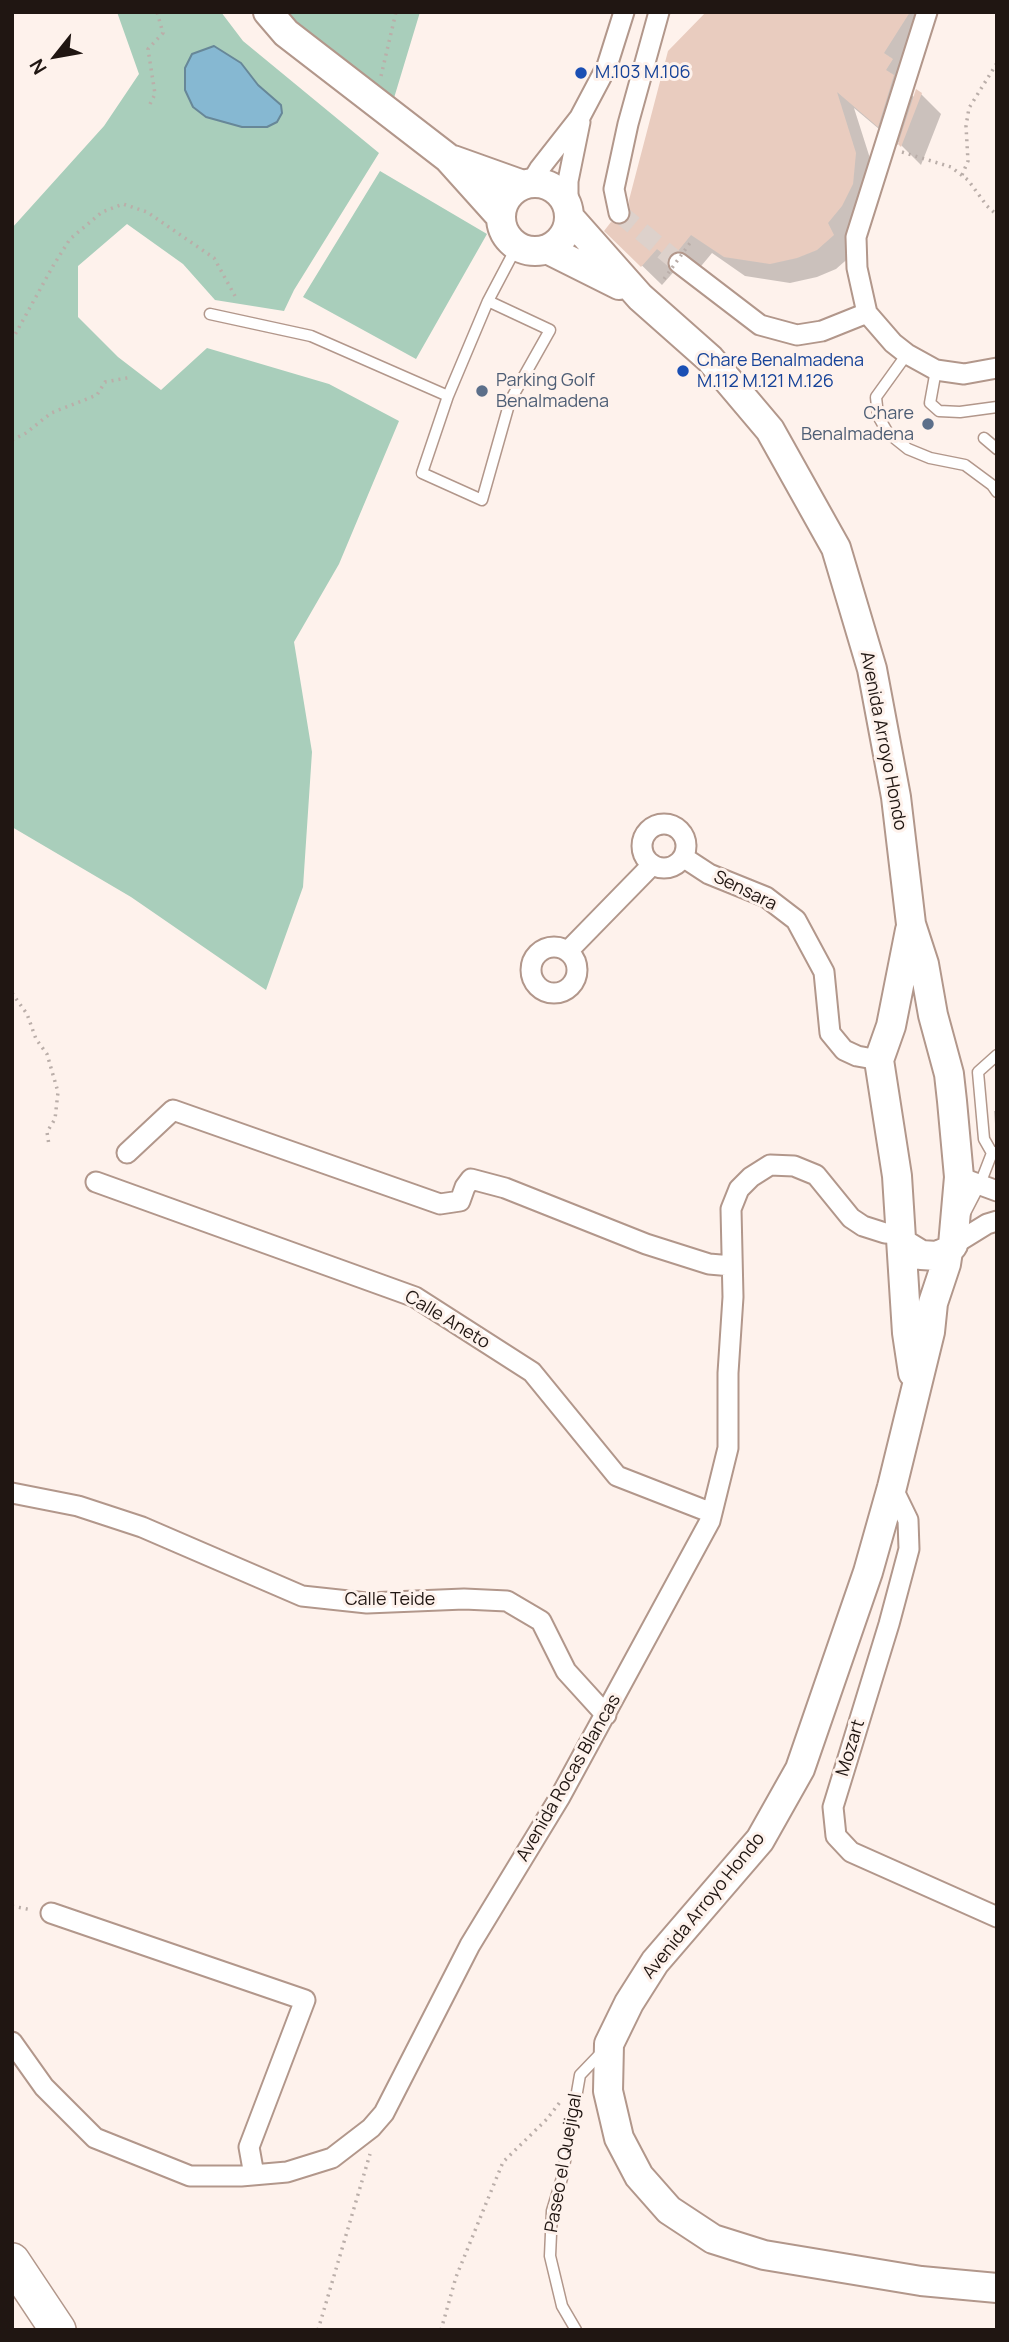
<!DOCTYPE html>
<style>
body{margin:0}
#map{position:relative;width:1009px;height:2342px;overflow:hidden;background:#fef2ec;font-family:Manrope,sans-serif}
canvas{display:block}
.frame{position:absolute;inset:0;border:14px solid #201612;pointer-events:none}
.north{position:absolute;left:21px;top:21px;width:70px;height:70px;-webkit-text-stroke:5px #fef2ec;paint-order:stroke;rotate:239deg;font-size:19px;font-weight:700;line-height:28px;text-align:center;color:#201612}
.north::after{content:'';display:block;margin:auto;width:24px;height:32px;background:#201612;clip-path:polygon(50% 0,100% 100%,50% 72%,0 100%)}
</style>
<div id="map">
<canvas width="1009" height="2342"></canvas>
<div class="frame"></div>
<div class="north">N</div>
</div>
<script>
const c = document.querySelector('canvas').getContext('2d');
c.lineJoin = 'round';
function fill(path, color) {
  c.fillStyle = color;
  c.fill(path, 'evenodd');
}
function poly(rows) {
  const path = new Path2D();
  for (const r of rows) {
    if (r.length === 3) {
      path.moveTo(r[0] + r[2], r[1]);
      path.arc(r[0], r[1], r[2], 0, 2 * Math.PI);
      continue;
    }
    path.moveTo(r[0], r[1]);
    for (let i = 2; i < r.length; i += 2) path.lineTo(r[i], r[i + 1]);
  }
  return path;
}
function stroke(path, color, width, dash) {
  c.strokeStyle = color;
  c.lineWidth = width;
  c.lineCap = dash ? 'butt' : 'round';
  c.setLineDash(dash || []);
  c.stroke(path);
}
function label(font, color, halo, rows, align = 'center') {
  c.font = font + ' Manrope,sans-serif';
  c.lineWidth = 6;
  c.setLineDash([]);
  c.textBaseline = 'middle';
  c.strokeStyle = halo;
  c.fillStyle = color;
  for (const [text, x, y, turn = 0] of rows) {
    c.save();
    c.translate(x, y);
    c.rotate((+turn || 0) * Math.PI / 180);
    c.textAlign = isNaN(turn) ? turn : align;
    if (halo) c.strokeText(text, 0, 0);
    c.fillText(text, 0, 0);
    c.restore();
  }
}
const green = poly([
 [117,12,221,12,243,41,379,153,294,290,284,311,215,300,183,264,127,224,78,266,78,317,118,357,161,390,207,348,329,384,399,421,339,564,294,642,312,752,303,887,266,990,131,897,12,827,12,228,104,126,139,74],
 [285,12,420,12,394,98,346,64,293,22],
 [380,171,487,234,416,359,303,297]
]);
const water = poly([
 [214,46,241,63,258,85,281,105,282,113,277,122,267,127,242,127,206,117,193,107,185,90,185,68,192,54,214,46]
]);
const shadow = poly([
 [708,12,918,12,906,89,915,98,921,94,941,114,921,165,898,142,898,145,854,108,875,174,852,255,836,269,817,277,790,283,745,276,712,253,697,271,678,267,662,285,626,250,623,227,632,218],
 [994,1111,997,1111,997,1137,996,1137]
]);
const building = poly([
 [706,12,910,12,884,53,893,59,886,70,894,75,878,127,837,92,856,153,853,184,842,206,828,223,834,235,817,250,797,258,770,264,724,257,691,235,678,251,668,258,657,249,641,267,604,231,611,222,622,225,630,217,629,200,668,51],
 [916,89,922,93,901,147,898,144]
]);
const streetTunnel = poly([
 [619,213,679,263]
]);
const path = poly([
 [381,76,396,12],
 [150,104,155,94,148,49,163,33,157,12],
 [902,152,951,167,968,180,987,206,997,215],
 [962,175,968,161,966,126,969,108,997,63],
 [12,340,53,266,70,239,102,212,123,204,147,212,214,258,235,296],
 [12,440,26,433,51,413,97,395,105,382,132,377],
 [12,993,27,1014,36,1039,47,1054,58,1092,55,1119,47,1132,49,1145],
 [12,1906,32,1910],
 [318,2330,370,2154],
 [441,2330,456,2277,503,2162,547,2119,560,2102]
]);
const lane = poly([
 [488,301,550,330,510,401,482,500,422,473,448,396,488,301,517,246],
 [210,314,311,336,448,396],
 [907,354,876,397,878,416,888,433,908,449,930,458,965,465,992,485,997,492],
 [936,370,930,403,939,411,960,412,997,407],
 [984,438,997,449],
 [997,1055,978,1072,984,1139,992,1153,997,1152],
 [965,1213,980,1184,992,1153],
 [576,2330,562,2306,550,2256,552,2211,562,2178,580,2075,604,2050]
]);
const street = poly([
 [927,12,856,237,857,268,867,313,893,343,907,354,936,370,964,374,997,368],
 [531,183,540,168,580,117,607,66,624,12],
 [568,207,568,181,580,122],
 [619,213,614,189,628,124,659,12],
 [679,263,760,325,797,335,822,331,867,313],
 [664,846,22],
 [683,857,709,874,766,897,796,920,824,972,830,1033,844,1050,857,1056,879,1060],
 [554,970,23],
 [568,951,652,865],
 [127,1153,173,1110,440,1204,460,1201,465,1187,471,1179,505,1188,646,1244,709,1264,732,1266],
 [959,1177,997,1191],
 [96,1182,415,1297,532,1372,617,1476,712,1513],
 [953,1245,987,1224,997,1221],
 [892,1487,908,1520,909,1549,889,1624,833,1807,836,1836,851,1852,997,1917],
 [12,1493,78,1506,142,1527,302,1596,367,1603,464,1599,507,1601,541,1621,566,1671,606,1715],
 [51,1913,305,2000,249,2147,254,2175],
 [12,2042,44,2087,95,2138,190,2176,241,2176,287,2172,332,2158,371,2128,384,2113,470,1945,560,1797,710,1521,728,1448,728,1373,733,1297,731,1209,739,1189,751,1177,770,1165,794,1166,816,1175,851,1218,863,1226,885,1233,900,1234]
]);
const secondary = poly([
 [268,12,286,33,448,158,501,217],
 [453,160,523,185],
 [535,217,34],
 [570,218,640,297,710,359,770,430,836,548,872,669,896,797,911,924,924,964,933,1015,949,1074,952,1101,959,1177,953,1245,948,1251,937,1256,921,1255,903,1244],
 [547,249,619,285],
 [910,930,891,1026,879,1060,897,1176,907,1333,913,1373],
 [948,1251,946,1264,933,1303,930,1332,892,1487,868,1572,800,1769,760,1840,655,1962,629,2003,609,2044,608,2091,619,2138,639,2176,669,2210,713,2239,764,2255,921,2281,997,2288]
]);
const highway = poly([
 [12,2261,58,2330]
]);
const pathBridge = poly([
 [664,279,690,243]
]);
const markers = [
 [581,73,7,"#1a4fb4"],
 [683,371,7,"#1a4fb4"],
 [482,391,7,"#5c6f8a"],
 [928,424,7,"#5c6f8a"]
];
const transitNames = [
 ["M.103 M.106",595,73],
 ["Chare Benalmadena",697,361],
 ["M.112 M.121 M.126",697,382]
];
const serviceNames = [
 ["Parking Golf",496,381],
 ["Benalmadena",496,402],
 ["Chare",914,414,"right"],
 ["Benalmadena",914,435,"right"]
];
const streetNames = [
 ["Avenida Arroyo Hondo",883,741,79],
 ["Sensara",745,891,26],
 ["Calle Aneto",447,1320,31],
 ["Calle Teide",390,1600],
 ["Mozart",851,1748,-73],
 ["Avenida Rocas Blancas",569,1778,-60],
 ["Avenida Arroyo Hondo",704,1906,-51],
 ["Paseo el Quejigal",564,2163,-80]
];
fill(green, '#a9cebb');
fill(water, '#86b8d2');
stroke(water, '#678798', 2);
fill(shadow, '#0003');
fill(building, '#e9ccbf');
stroke(streetTunnel, '#ddd1cb', 19, [19, 10]);
stroke(lane, '#b2978b', 13);
stroke(street, '#b2978b', 23);
stroke(secondary, '#b2978b', 32);
stroke(highway, '#b2978b', 38);
stroke(path, '#baaea9', 3.5, [2, 5]);
stroke(lane, '#fff', 10);
stroke(street, '#fff', 19);
stroke(secondary, '#fff', 28);
stroke(highway, '#fff', 35);
stroke(pathBridge, '#baaea9', 3.5, [2, 5]);
for (const [x, y, r, color] of markers) {
  const dot = new Path2D();
  dot.arc(x, y, r, 0, 2 * Math.PI);
  c.fillStyle = color;
  c.fill(dot);
  stroke(dot, '#fef2ec', 2.5);
}
label('18px', '#164399', '#fef2ec', transitNames, 'left');
label('18px', '#4e5e75', '#fef2ec', serviceNames, 'left');
label('18px', '#201612', '#fef2ec', streetNames);
</script>
